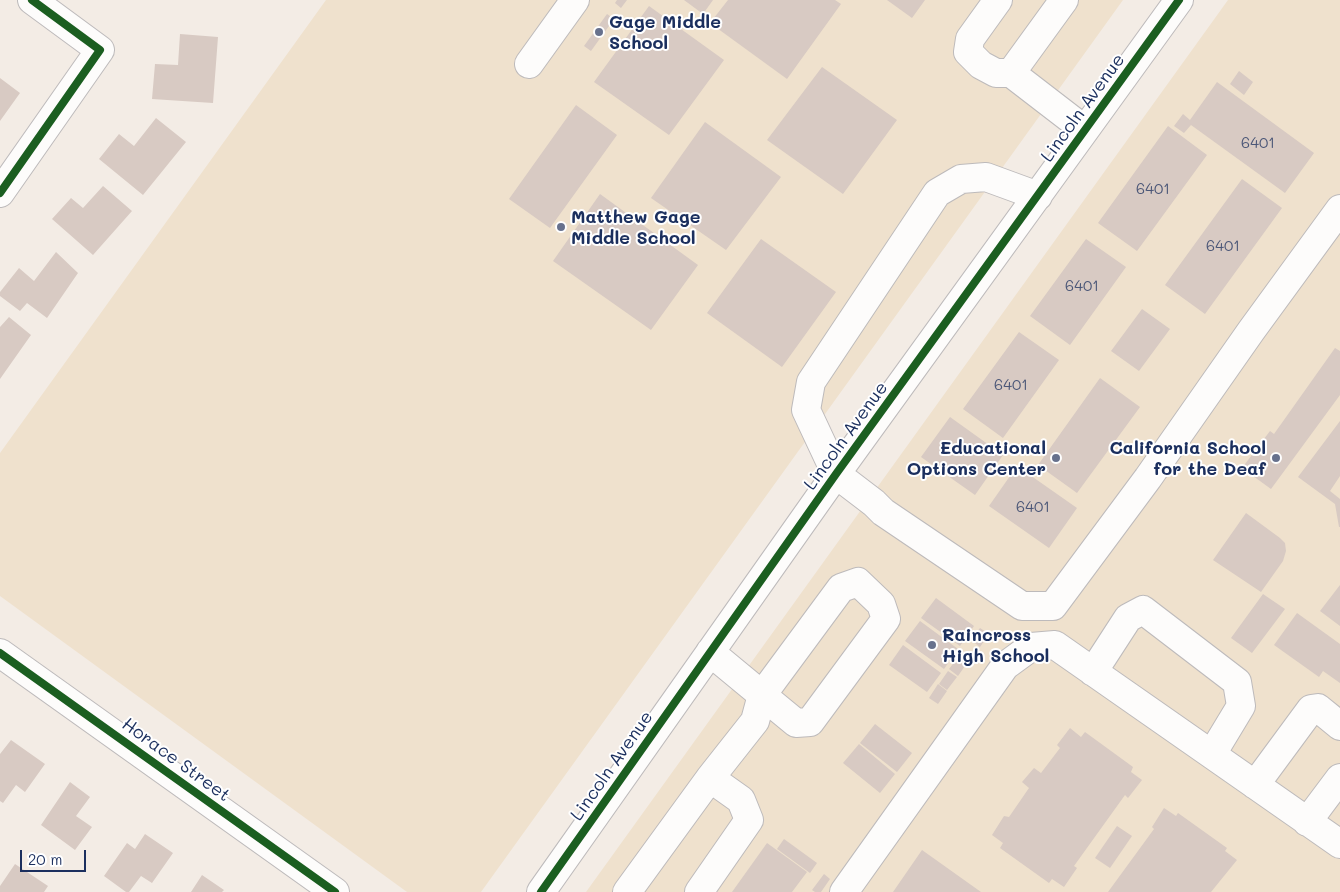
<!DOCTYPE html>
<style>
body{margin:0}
#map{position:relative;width:1340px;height:892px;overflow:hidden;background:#f3ece5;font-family:Mali,sans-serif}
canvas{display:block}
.scale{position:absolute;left:20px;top:850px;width:66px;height:22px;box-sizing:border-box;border:2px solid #1b2f5e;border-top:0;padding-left:6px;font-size:15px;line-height:18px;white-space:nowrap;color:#1b2f5e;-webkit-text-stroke:4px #fff;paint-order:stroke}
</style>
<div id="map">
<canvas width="1340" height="892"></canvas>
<div class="scale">20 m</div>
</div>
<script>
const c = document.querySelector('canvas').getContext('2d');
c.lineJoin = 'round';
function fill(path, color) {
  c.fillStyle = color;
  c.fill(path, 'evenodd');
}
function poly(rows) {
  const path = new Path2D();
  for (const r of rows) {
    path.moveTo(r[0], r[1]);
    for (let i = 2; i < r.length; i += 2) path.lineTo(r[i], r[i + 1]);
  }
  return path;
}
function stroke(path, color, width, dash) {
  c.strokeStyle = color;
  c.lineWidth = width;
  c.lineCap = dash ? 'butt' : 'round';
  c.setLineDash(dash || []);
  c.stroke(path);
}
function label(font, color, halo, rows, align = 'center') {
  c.font = font + ' Mali,sans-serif';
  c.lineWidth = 4;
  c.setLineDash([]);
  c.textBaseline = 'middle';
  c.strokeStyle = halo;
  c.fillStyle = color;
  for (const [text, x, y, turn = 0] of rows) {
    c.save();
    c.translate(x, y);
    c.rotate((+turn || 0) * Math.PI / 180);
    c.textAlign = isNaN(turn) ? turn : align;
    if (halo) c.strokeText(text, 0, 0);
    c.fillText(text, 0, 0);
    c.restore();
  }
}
const built = poly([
 [326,0,1123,0,481,892,407,892,0,596,0,453],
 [1228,0,1340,0,1340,892,586,892]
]);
const building = poly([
 [617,0,627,0,621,8,615,3],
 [684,0,713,0,703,14],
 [728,0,835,0,841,4,787,79,710,23],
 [887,0,925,0,912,18],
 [649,6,724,60,669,135,594,82],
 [607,14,614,19,591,51,584,46],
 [180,34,218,37,213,103,152,99,155,64,178,65],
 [822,67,897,120,843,194,767,140],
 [1239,71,1253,82,1244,95,1230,84],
 [0,78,20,93,0,121],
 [1217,82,1314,153,1285,193,1191,125,1184,133,1174,126,1183,114,1190,120],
 [576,105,617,135,550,228,509,199],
 [156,118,186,142,143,195,99,159,119,134,134,146],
 [705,122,781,177,726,250,651,198],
 [1168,126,1207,155,1137,251,1098,223],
 [1242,179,1282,208,1205,314,1165,285],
 [103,186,132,211,93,255,52,219,71,198,83,208],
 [600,194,698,265,651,330,553,261],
 [761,239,836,292,782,367,707,313],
 [1086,239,1126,267,1070,345,1030,316],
 [56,252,78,273,47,318,27,303,20,311,0,296,0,292,19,268,34,281],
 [1142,309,1170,329,1139,371,1111,351],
 [9,317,31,335,0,379,0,327],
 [1019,332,1059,360,1003,438,963,409],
 [1335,348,1340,351,1340,395,1271,489,1242,468,1270,431,1274,434],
 [1100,378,1140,407,1077,493,1038,465],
 [950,417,1003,455,975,495,921,457],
 [1340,421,1340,476,1330,491,1340,499,1340,527,1339,527,1335,504,1298,477],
 [1017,466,1077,508,1049,548,989,506],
 [1246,513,1280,538,1285,543,1286,551,1283,561,1261,592,1213,560],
 [1340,585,1340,626,1320,611],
 [1263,594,1285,609,1252,653,1231,638],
 [936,598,974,626,960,646,921,618],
 [1297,613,1340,644,1340,683,1323,671,1319,677,1274,645],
 [920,621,958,649,944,669,905,641],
 [980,628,989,634,980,647,971,640],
 [903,645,941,673,927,692,889,665],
 [959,656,967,663,958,676,949,669],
 [948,671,957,677,947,690,939,684],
 [938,684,947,691,938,704,929,698],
 [875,724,912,753,897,772,860,743],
 [1070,728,1081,737,1085,732,1133,767,1131,772,1142,780,1128,798,1125,795,1074,866,1077,868,1064,887,1052,879,1049,883,1000,848,1003,843,992,835,1004,816,1009,817,1029,788,1022,782,1034,768,1041,773,1060,748,1057,745],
 [11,740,45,764,25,792,16,785,3,803,0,801,0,754],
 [859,744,895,774,880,793,843,763],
 [70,782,90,797,76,816,92,827,75,850,41,825],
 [1164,808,1176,816,1178,813,1227,848,1225,851,1237,860,1211,892,1108,892,1154,829,1152,827],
 [1117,826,1132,836,1110,868,1095,858],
 [145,834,173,853,152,883,141,876,129,892,126,892,104,876,127,843,135,849],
 [784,839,817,863,810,873,777,849],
 [767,843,807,872,792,892,732,892],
 [922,850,981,892,893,892],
 [15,864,48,886,44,892,0,892,0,886],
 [824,874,830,879,821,892,815,892,812,890],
 [202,875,224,890,222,892,191,892]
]);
const minor = poly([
 [998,0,970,39,968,52,981,65,996,73,1011,73,1085,130],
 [529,64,575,0],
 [1011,73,1064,0],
 [0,193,100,50,32,0],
 [1038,196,986,177,961,179,937,193,811,382,806,410,836,474,874,503,883,512,1022,606,1053,606,1148,478,1251,331,1340,209],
 [0,653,335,892],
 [1093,672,1128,618,1143,610,1237,682,1241,706,1212,754],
 [1255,785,1311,709,1318,708,1340,726],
 [1307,822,1340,778],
 [541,892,836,474,1179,0],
 [627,892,710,778,755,721,762,695,841,588,858,582,881,604,886,619,810,722,796,723,762,695,710,652],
 [699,892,749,820,741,800,710,778],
 [844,892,1005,666,1031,647,1055,645,1340,844]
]);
const cycleway = poly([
 [0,193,100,50,32,0],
 [0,653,335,892],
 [541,892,836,474,1179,0]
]);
const markers = [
 [599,32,5,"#67718d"],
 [561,227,5,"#67718d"],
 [1056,458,5,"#67718d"],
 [1276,458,5,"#67718d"],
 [932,645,5,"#67718d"]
];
const numberNames = [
 ["6401",1258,143],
 ["6401",1153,189],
 ["6401",1223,246],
 ["6401",1082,286],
 ["6401",1011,385],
 ["6401",1033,507]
];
const poiNames = [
 ["Gage Middle",609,22],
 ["School",609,43],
 ["Matthew Gage",571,217],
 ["Middle School",571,238],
 ["Educational",1046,448,"right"],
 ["Options Center",1046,469,"right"],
 ["California School",1266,448,"right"],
 ["for the Deaf",1266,469,"right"],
 ["Raincross",942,635],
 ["High School",942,656]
];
const streetNames = [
 ["Lincoln Avenue",1083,108,-54],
 ["Lincoln Avenue",846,436,-54],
 ["Horace Street",176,760,36],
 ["Lincoln Avenue",612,766,-55]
];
fill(built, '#efe1cd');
fill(building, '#d8cac3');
stroke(minor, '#bdbabb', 30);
stroke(minor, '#fdfcfb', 28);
stroke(cycleway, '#1b5e20', 8);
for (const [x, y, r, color] of markers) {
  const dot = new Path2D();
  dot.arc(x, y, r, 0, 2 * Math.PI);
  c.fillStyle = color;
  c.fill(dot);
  stroke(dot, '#fff', 2);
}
label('15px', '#4a5677', null, numberNames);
label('bold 18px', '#1b2f5e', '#fff', poiNames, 'left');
label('18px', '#1b2f5e', '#fff', streetNames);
</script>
